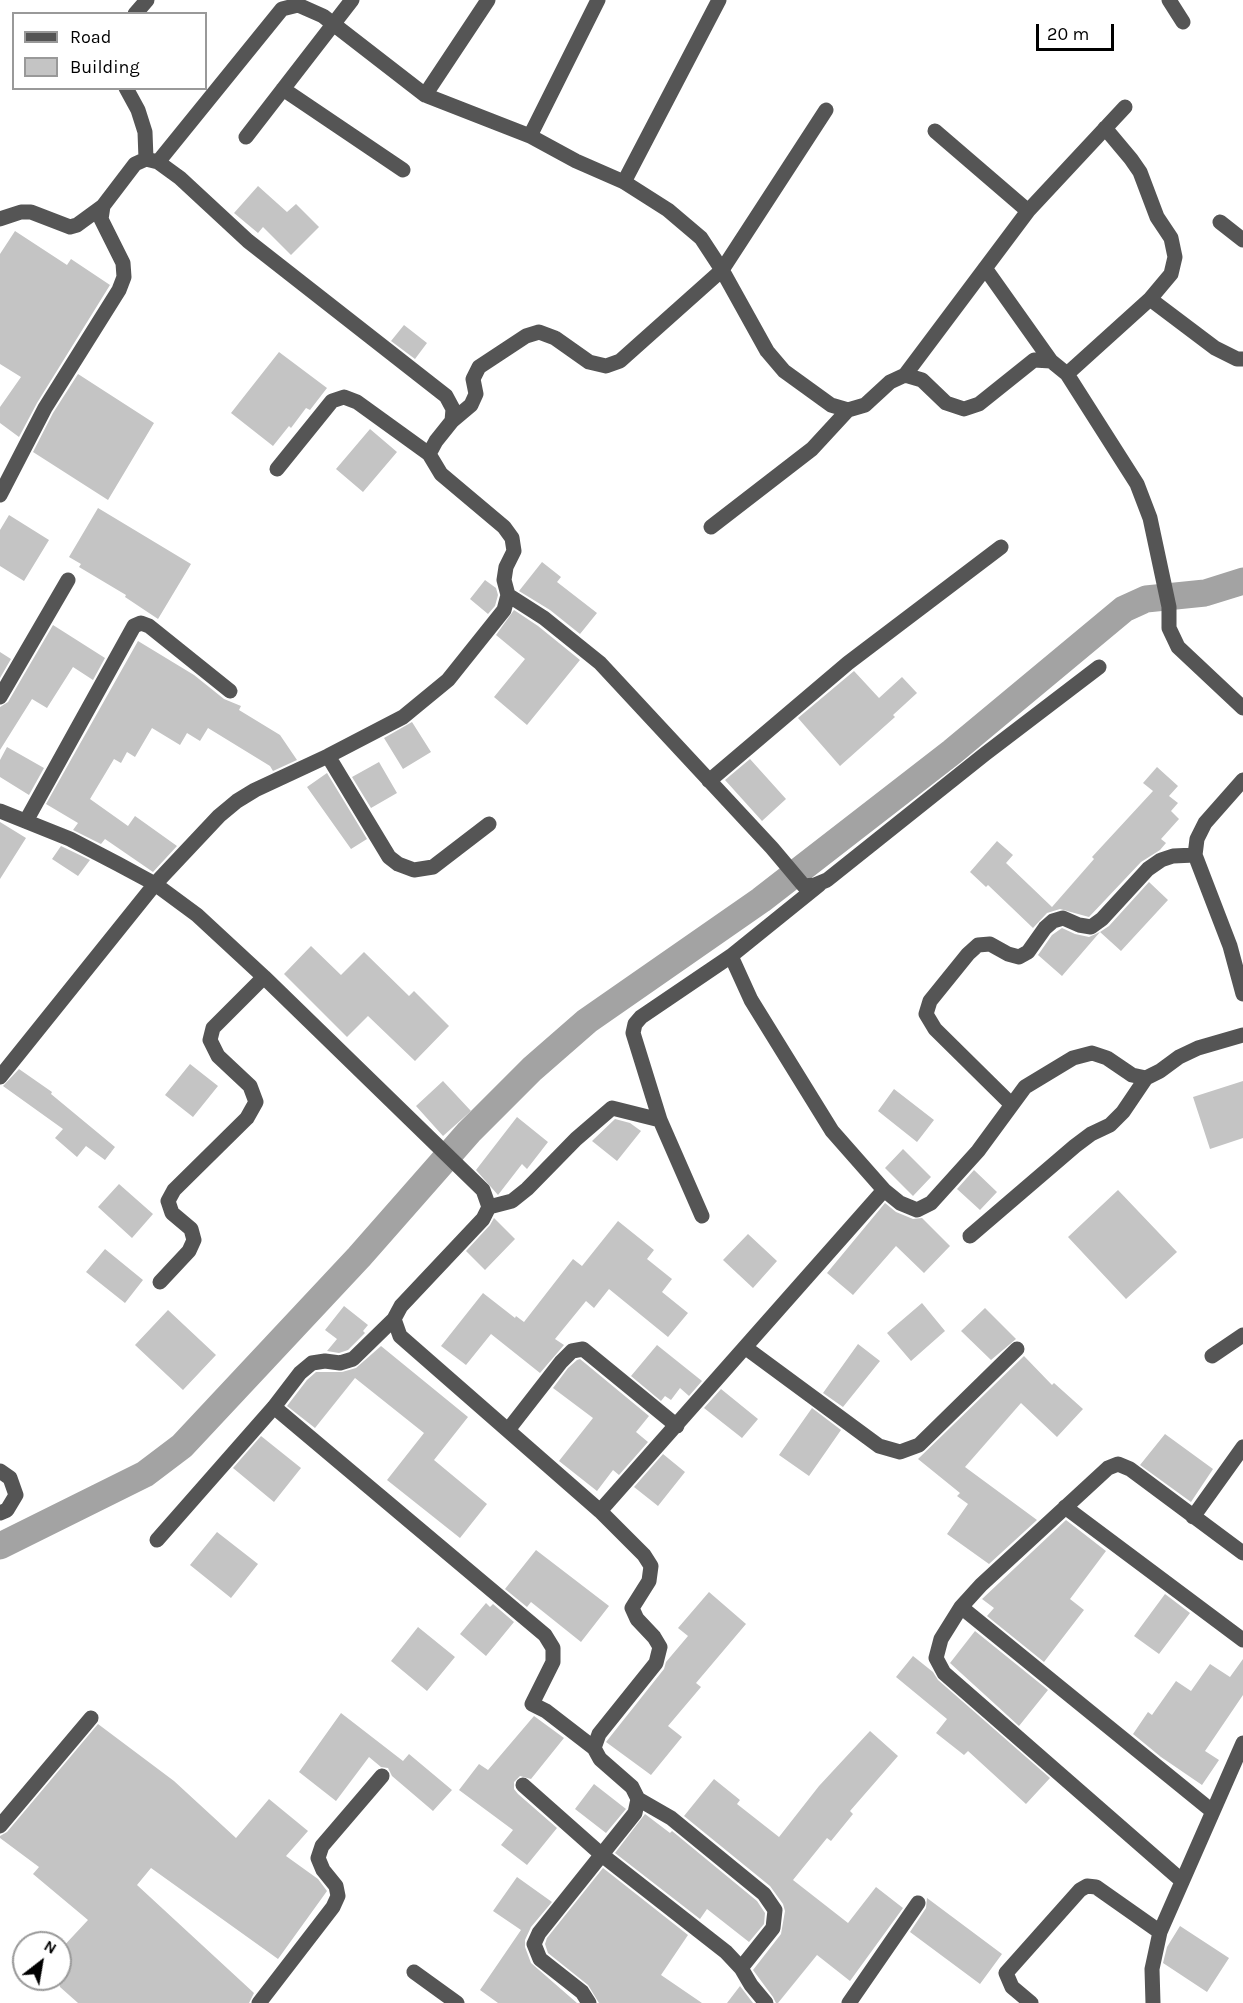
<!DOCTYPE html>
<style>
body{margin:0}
#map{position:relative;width:1243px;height:2003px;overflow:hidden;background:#fff;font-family:Karla,sans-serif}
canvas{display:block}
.legend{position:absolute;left:12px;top:12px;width:195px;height:78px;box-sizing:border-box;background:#fff;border:2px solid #999;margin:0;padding:8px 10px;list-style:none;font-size:18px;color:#000}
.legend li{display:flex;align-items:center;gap:12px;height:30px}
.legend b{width:30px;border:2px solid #999}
.north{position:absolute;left:12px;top:1931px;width:60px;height:60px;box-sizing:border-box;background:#fff;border:2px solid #999;border-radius:50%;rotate:31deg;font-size:16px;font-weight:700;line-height:24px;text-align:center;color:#000}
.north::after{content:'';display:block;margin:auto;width:21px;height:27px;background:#000;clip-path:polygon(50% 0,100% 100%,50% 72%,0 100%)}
.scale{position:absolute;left:1036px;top:24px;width:78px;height:27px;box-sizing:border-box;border:3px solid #000;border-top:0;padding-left:8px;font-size:18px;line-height:21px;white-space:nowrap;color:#000;-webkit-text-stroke:4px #fff;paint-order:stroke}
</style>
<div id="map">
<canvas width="1243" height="2003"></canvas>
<ul class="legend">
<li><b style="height:8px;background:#555"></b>Road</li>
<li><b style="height:16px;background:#c4c4c4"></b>Building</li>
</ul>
<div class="north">N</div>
<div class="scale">20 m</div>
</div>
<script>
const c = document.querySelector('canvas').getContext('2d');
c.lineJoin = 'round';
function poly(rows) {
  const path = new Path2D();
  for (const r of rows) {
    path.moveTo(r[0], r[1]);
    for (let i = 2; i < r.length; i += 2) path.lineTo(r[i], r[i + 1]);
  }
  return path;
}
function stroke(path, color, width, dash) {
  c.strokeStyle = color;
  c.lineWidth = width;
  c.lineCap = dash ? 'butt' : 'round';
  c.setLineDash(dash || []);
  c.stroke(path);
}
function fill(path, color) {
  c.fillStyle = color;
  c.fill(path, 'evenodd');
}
const canal = poly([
 [0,1546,145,1474,182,1446,359,1257,469,1132,532,1069,587,1021,761,900,952,752,1124,609,1146,599,1205,593,1243,581]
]);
const building = poly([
 [258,186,287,212,296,204,319,227,291,255,263,227,258,233,234,213],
 [15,231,67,265,71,259,110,285,37,403,19,437,0,423,0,407,21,377,0,364,0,254],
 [404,325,427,343,415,359,391,341],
 [279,352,327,388,310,410,306,408,291,428,289,426,273,446,231,413],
 [78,374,154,423,108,500,33,452,53,413],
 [370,429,397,452,363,492,336,469],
 [98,508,191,564,158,619,125,597,126,595,79,567,81,564,69,557],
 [9,515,49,540,24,581,0,566,0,530],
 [542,562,561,577,557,582,597,613,580,634,550,610,519,591],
 [485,580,496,588,498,595,495,606,488,614,470,599],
 [514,610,538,626,580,660,527,725,494,697,525,659,496,635],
 [53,625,105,658,93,680,73,667,47,708,32,699,0,750,0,707,8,702],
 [138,641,194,675,224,699,241,706,239,710,280,735,297,760,273,771,270,766,208,728,200,741,187,733,180,745,152,728,135,757,127,752,121,763,114,759,90,799,128,826,135,816,177,846,153,872,105,839,101,844,73,830,78,823,46,804],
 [0,652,11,659,0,678],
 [854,671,879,698,902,677,917,693,893,715,895,717,840,766,798,718],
 [412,722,431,752,403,769,384,738],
 [7,747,44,768,29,795,0,777,0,760],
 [750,759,786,799,762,821,725,780],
 [379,762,397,793,371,808,352,777],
 [1157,767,1178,786,1169,796,1178,803,1171,811,1179,819,1161,839,1166,843,1160,850,1141,862,1089,917,1060,909,1047,913,1033,928,988,885,986,887,970,872,997,841,1013,855,1006,863,1052,907,1094,859,1092,857,1153,791,1143,783],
 [327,773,367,839,351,849,307,787],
 [0,822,26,838,0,879],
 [61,846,90,860,78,876,52,859],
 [1149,882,1168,900,1121,951,1100,932,1109,926],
 [1062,928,1075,934,1089,937,1100,932,1062,976,1038,955,1052,935],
 [311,946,341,975,364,952,409,996,414,991,449,1026,415,1061,368,1016,347,1037,284,974],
 [190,1064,218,1086,193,1117,165,1095],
 [19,1069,52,1092,51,1094,115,1147,105,1160,86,1146,77,1157,55,1138,63,1129,3,1086],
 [443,1081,471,1111,443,1136,416,1106],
 [1243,1081,1243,1138,1210,1149,1193,1097],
 [894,1089,934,1120,917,1142,878,1111],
 [517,1117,548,1142,527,1169,522,1164,498,1195,476,1170],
 [615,1119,630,1123,641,1131,617,1161,592,1141],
 [903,1149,931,1177,913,1196,885,1168],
 [974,1170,997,1192,980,1210,957,1189],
 [119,1184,153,1214,132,1238,98,1207],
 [1118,1190,1177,1252,1126,1299,1068,1237],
 [885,1203,896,1212,913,1219,922,1218,950,1246,924,1273,896,1246,853,1295,827,1273],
 [494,1218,515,1239,485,1270,466,1251,490,1225],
 [618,1221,654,1250,647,1259,672,1279,662,1292,688,1313,668,1337,609,1289,594,1308,586,1301,555,1339,564,1345,540,1373,491,1334,466,1365,441,1346,483,1293,515,1318,516,1316,524,1322,573,1259,582,1266],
 [748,1234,777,1261,753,1288,723,1260],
 [105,1249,143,1280,125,1303,86,1272],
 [922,1303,945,1331,911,1361,887,1333],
 [344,1306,368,1325,363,1331,365,1333,348,1350,339,1353,327,1351,337,1339,325,1330],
 [985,1308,1016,1339,991,1360,961,1331],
 [168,1310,216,1355,183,1390,135,1345],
 [858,1344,880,1361,843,1407,823,1393],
 [657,1345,702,1381,689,1396,680,1388,671,1400,665,1396,661,1401,631,1376],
 [381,1346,468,1417,434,1460,487,1504,460,1538,387,1480,424,1433,355,1378,315,1428,287,1406,307,1380,316,1372,342,1372,356,1368],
 [1024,1356,1052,1385,1054,1383,1083,1409,1057,1437,1021,1403,965,1467,1037,1520,989,1564,947,1534,968,1504,957,1496,960,1493,918,1459],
 [580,1359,649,1416,636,1432,648,1442,619,1475,613,1470,597,1491,559,1461,593,1418,553,1388,568,1368,577,1360],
 [721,1389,758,1419,742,1438,704,1408],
 [812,1408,841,1430,809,1476,779,1455],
 [1165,1434,1213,1469,1191,1502,1140,1465],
 [261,1436,301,1468,274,1502,233,1468],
 [663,1454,685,1472,658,1506,634,1487],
 [1066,1520,1106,1551,1070,1599,1084,1610,1044,1662,987,1616,994,1608,982,1599],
 [217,1532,258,1564,231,1598,190,1565],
 [536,1550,609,1606,581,1642,531,1602,527,1607,505,1589],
 [709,1592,746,1624,696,1683,701,1687,668,1726,682,1737,651,1775,606,1742,664,1669,666,1662,688,1636,678,1628],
 [1165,1594,1190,1613,1159,1654,1134,1636],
 [486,1603,490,1607,493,1604,514,1622,486,1656,460,1634],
 [418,1627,455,1657,427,1691,391,1661],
 [975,1631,1048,1690,1019,1726,950,1663],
 [913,1656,933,1672,938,1680,1050,1778,1026,1804,968,1751,964,1755,936,1733,947,1719,896,1677],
 [1243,1659,1243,1695,1205,1751,1219,1760,1202,1785,1161,1757,1133,1734,1148,1712,1152,1715,1176,1681,1191,1691,1210,1664,1230,1677],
 [341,1713,403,1761,409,1754,452,1790,433,1811,392,1776,388,1768,381,1767,369,1757,336,1801,299,1772],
 [534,1716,564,1738,531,1779,520,1776,514,1782,514,1789,518,1794,557,1828,527,1865,501,1845,513,1830,459,1790,479,1764,488,1770],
 [98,1724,174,1781,236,1838,269,1799,308,1831,286,1856,318,1879,327,1891,278,1959,151,1868,137,1885,254,1993,249,2003,78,2003,60,1987,60,1950,88,1920,33,1874,39,1867,0,1838,0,1836,7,1832],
 [870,1731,898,1756,850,1811,853,1814,831,1841,827,1838,793,1880,848,1923,876,1887,903,1908,850,1981,817,1955,778,2003,776,2003,773,1997,753,1970,781,1934,785,1911,783,1904,770,1886,684,1816,714,1779,740,1800,737,1804,779,1837,819,1786],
 [594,1784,626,1809,606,1833,575,1809],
 [645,1814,670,1833,672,1831,757,1901,765,1913,764,1924,749,1942,707,1909,700,1919,615,1853],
 [603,1868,688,1935,661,1975,702,2003,599,2003,588,1985,548,1953,545,1944,547,1938],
 [517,1877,552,1902,531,1927,525,1940,525,1947,531,1963,577,2003,498,2003,480,1990,521,1930,493,1911],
 [927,1898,1002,1954,980,1984,910,1932,926,1908],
 [1180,1926,1229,1958,1207,1992,1163,1963,1167,1947],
 [740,1986,753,2003,727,2003]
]);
const minor = poly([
 [488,0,425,95,530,136,576,161,624,182,668,210,701,238,722,270,767,351,784,371,831,405,848,410,865,405,890,382,905,375,922,380,946,403,964,409,979,404,1034,360,1051,361,1067,374,1137,484,1150,518,1169,607,1169,628,1178,647,1243,708],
 [1169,0,1183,22],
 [135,14,147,0],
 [126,88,138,110,145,132,146,159],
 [283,89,403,170],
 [935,131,1028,211],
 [530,136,598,0],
 [246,137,352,0],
 [158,162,282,9,298,5,323,16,425,95],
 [624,182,719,0],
 [0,219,21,212,31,212,70,227,77,225,103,206],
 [1220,222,1243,240],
 [985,268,1051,361],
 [1150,299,1215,348,1237,359,1243,359],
 [1067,374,1150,299,1171,274,1175,257,1171,238,1157,217,1140,172,1131,159,1105,128],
 [905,375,1028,211,1125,107],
 [452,421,471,405,476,394,473,379,479,367,526,336,539,332,555,338,589,362,606,366,620,361,722,270,826,110],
 [277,469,332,401,344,397,357,402,429,454],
 [0,495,45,408,119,290,124,277,123,263,101,219,103,206,135,164,146,159,158,162,180,178,248,241,446,396,453,409,452,421,436,441,429,454,441,474,504,527,512,538,514,551,506,567,504,580,508,595,504,610,448,680,403,717,328,756,255,790,237,801,219,816,155,884,0,1077],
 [711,527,812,449,848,410],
 [508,595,544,618,600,663,772,848,804,886,815,885,827,880,985,754,1099,667],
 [0,697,68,580],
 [328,756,389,857,398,864,414,870,433,867,489,824],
 [1243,780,1205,823,1197,839,1195,855,1230,946,1243,994],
 [709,781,848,663,1001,547],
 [0,811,70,839,118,864,155,884,197,915,264,977,483,1190,489,1207,483,1219,401,1306,394,1319,400,1336,600,1511,644,1555,651,1566,649,1581,632,1608,637,1619,654,1637,660,1647,656,1663,599,1734,594,1748,600,1759,632,1787,638,1799,635,1813,539,1933,534,1944,540,1959,582,1992,589,2003],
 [26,821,134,626,141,623,149,626,230,691],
 [731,956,751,1000,832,1131,884,1190,900,1203,917,1210,931,1203,978,1151,1025,1087,1073,1058,1092,1053,1107,1058,1132,1075,1146,1078,1160,1071,1179,1057,1198,1048,1243,1035],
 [1011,1104,935,1029,926,1014,930,1001,968,954,978,945,990,944,1008,954,1019,957,1028,952,1045,928,1053,921,1063,918,1079,925,1091,927,1102,919,1148,869,1161,860,1173,856,1195,855],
 [489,1207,512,1201,527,1189,576,1139,612,1108,660,1120],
 [702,1216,660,1120,633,1033,635,1024,641,1017,731,956,819,885],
 [970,1236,1075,1146,1091,1134,1110,1125,1123,1112,1146,1078],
 [160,1282,189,1251,194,1240,191,1229,172,1213,168,1201,174,1190,247,1118,256,1102,250,1086,218,1056,210,1040,213,1028,264,977],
 [746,1348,879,1446,900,1452,919,1445,1017,1349],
 [1212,1356,1243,1335],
 [274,1407,545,1635,553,1648,553,1662,532,1704,546,1711,594,1748],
 [508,1430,561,1362,572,1351,583,1349,677,1426],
 [0,1471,10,1478,16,1495,7,1510,0,1513],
 [1065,1507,1243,1640],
 [600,1511,884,1190],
 [1193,1517,1243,1447],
 [157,1540,274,1407,300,1373,312,1363,325,1361,340,1363,353,1359,394,1319],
 [961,1607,1212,1811],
 [523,1785,602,1855,726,1952,741,1968,751,1985,766,2003],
 [638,1799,671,1818,764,1894,775,1910,773,1928,741,1968],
 [0,1826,91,1718],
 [1181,1880,944,1673,936,1658,941,1639,961,1607,981,1585,1108,1468,1118,1464,1130,1469,1243,1553],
 [414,1972,457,2003],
 [259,2003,333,1907,338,1896,336,1886,323,1870,318,1858,322,1846,382,1776],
 [849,2003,918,1903],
 [1031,2003,1012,1987,1006,1973,1080,1890,1087,1886,1096,1887,1160,1932],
 [1153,2003,1152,1969,1160,1932,1243,1743]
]);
stroke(canal, '#a3a3a3', 27);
fill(building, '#c4c4c4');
stroke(minor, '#555', 15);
</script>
